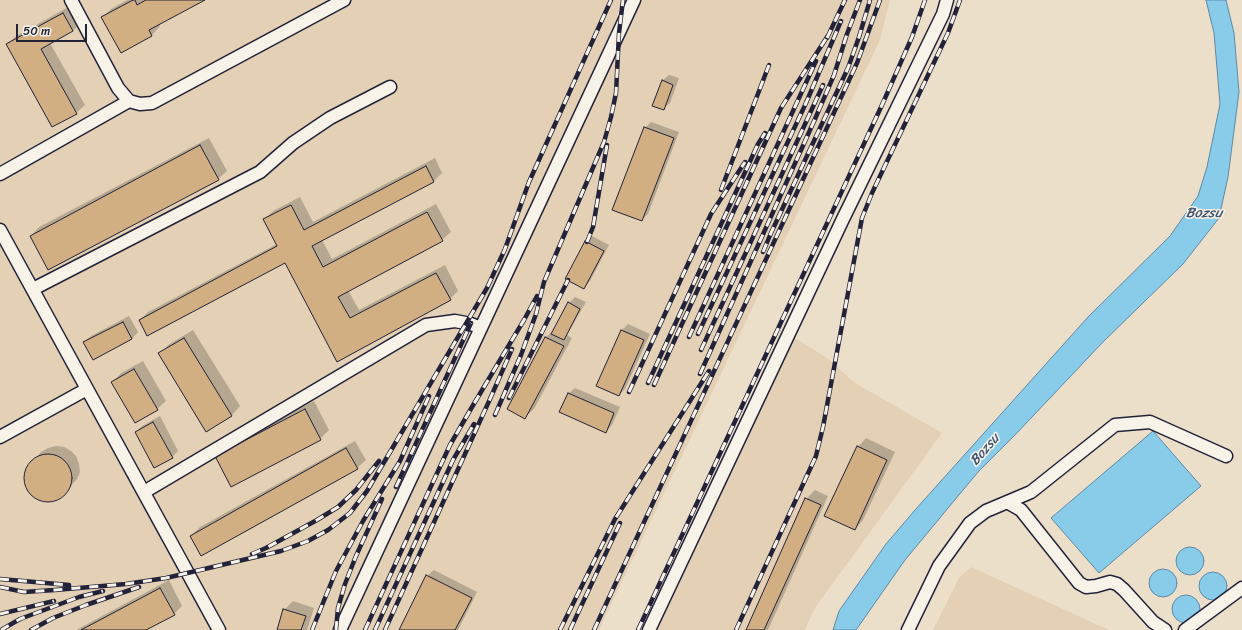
<!DOCTYPE html>
<style>
body{margin:0}
#map{position:relative;width:1242px;height:630px;overflow:hidden;background:#ecdfca;font-family:Sriracha,sans-serif}
canvas{display:block}
.scale{position:absolute;left:16px;top:24px;width:71px;height:18px;box-sizing:border-box;border:2px solid #22223b;border-top:0;padding-left:5px;font-size:12px;line-height:14px;white-space:nowrap;color:#22223b;-webkit-text-stroke:3px #f7f3e8;paint-order:stroke}
</style>
<div id="map">
<canvas width="1242" height="630"></canvas>
<div class="scale">50 m</div>
</div>
<script>
const c = document.querySelector('canvas').getContext('2d');
c.lineJoin = 'round';
function fill(path, color) {
  c.fillStyle = color;
  c.fill(path, 'evenodd');
}
function poly(rows) {
  const path = new Path2D();
  for (const r of rows) {
    if (r.length === 3) {
      path.moveTo(r[0] + r[2], r[1]);
      path.arc(r[0], r[1], r[2], 0, 2 * Math.PI);
      continue;
    }
    path.moveTo(r[0], r[1]);
    for (let i = 2; i < r.length; i += 2) path.lineTo(r[i], r[i + 1]);
  }
  return path;
}
function stroke(path, color, width, dash) {
  c.strokeStyle = color;
  c.lineWidth = width;
  c.lineCap = dash ? 'butt' : 'round';
  c.setLineDash(dash || []);
  c.stroke(path);
}
function label(font, color, halo, rows, align = 'center') {
  c.font = font + ' Sriracha,sans-serif';
  c.lineWidth = 3;
  c.setLineDash([]);
  c.textBaseline = 'middle';
  c.strokeStyle = halo;
  c.fillStyle = color;
  for (const [text, x, y, turn = 0] of rows) {
    c.save();
    c.translate(x, y);
    c.rotate((+turn || 0) * Math.PI / 180);
    c.textAlign = isNaN(turn) ? turn : align;
    if (halo) c.strokeText(text, 0, 0);
    c.fillText(text, 0, 0);
    c.restore();
  }
}
const built = poly([
 [0,0,890,0,880,40,599,630,0,630],
 [787,339,797,339,827,358,855,383,942,433,815,608,805,630,657,630,677,588],
 [971,567,1109,630,933,630,959,578]
]);
const water = poly([
 [1206,0,1226,0,1234,33,1239,92,1228,177,1219,218,1183,264,1103,342,1015,435,978,472,905,560,856,630,833,630,839,611,886,544,915,510,1088,317,1170,236,1198,196,1207,167,1220,104,1214,33,1206,0],
 [1153,431,1201,486,1099,573,1051,518,1153,431],
 [1190,561,14],
 [1163,583,14],
 [1213,586,14],
 [1186,609,14]
]);
const shadow = poly([
 [127,0,203,0,159,24,160,26,152,35,121,51,103,17,111,9],
 [72,5,81,22,73,31,50,43,85,105,76,113,7,44,16,36],
 [669,75,679,78,670,103,663,109,662,81],
 [651,122,679,132,648,214,641,220,645,128],
 [209,138,227,171,218,179,31,236,39,227],
 [435,158,442,173,434,181,322,240,332,259,436,204,451,232,442,240,348,290,359,310,445,265,458,291,450,299,337,360,286,262,140,320,148,312,277,244,264,220,273,211,300,197,313,222],
 [592,236,609,245,590,281,584,288,586,242],
 [575,297,586,302,567,335,572,338,534,409,525,417,508,409,546,337,555,329,569,303],
 [129,316,138,332,132,339,84,342,91,336],
 [628,324,650,334,625,389,619,395,597,385,622,330],
 [193,330,240,406,232,415,207,430,160,354,168,345],
 [143,361,166,401,157,409,113,382,121,373],
 [575,388,620,407,612,425,606,432,568,394],
 [314,401,329,430,320,439,231,485,224,448],
 [160,416,178,451,172,457,136,432,142,426],
 [866,438,895,452,863,520,855,529,858,447],
 [355,441,366,460,357,468,191,536,200,527],
 [56,446,64,447,71,451,76,456,79,464,80,472,77,479,64,494,58,498,52,500,44,500,38,498,32,494,28,488,25,482,25,474,28,468,41,452,48,448],
 [815,490,828,496,768,630,747,630,806,499],
 [434,570,477,592,458,630,400,630,427,576],
 [169,580,182,606,174,614,144,630,76,630],
 [293,601,314,608,307,630,278,630,284,610]
]);
const building = poly([
 [133,0,135,0,137,5,146,0,205,0,149,30,152,36,121,53,101,17,133,0],
 [63,13,73,31,41,49,77,114,52,127,6,44,63,13],
 [662,80,673,85,664,110,652,106,662,80],
 [644,127,674,138,642,221,612,210,644,127],
 [200,145,219,180,48,270,30,236,200,145],
 [426,166,434,182,312,246,323,267,427,212,443,241,338,297,350,318,436,273,451,300,337,362,285,263,147,336,139,320,277,246,263,219,291,205,304,230,426,166],
 [585,241,604,251,584,289,565,279,585,241],
 [568,302,580,309,564,340,551,334,568,302],
 [123,322,132,339,93,360,83,342,123,322],
 [621,330,644,340,619,396,596,386,621,330],
 [545,337,564,346,525,419,507,409,545,337],
 [184,338,232,416,206,432,158,353,184,338],
 [134,369,158,410,135,423,111,382,134,369],
 [568,393,614,413,606,433,559,412,568,393],
 [305,409,321,440,231,487,215,456,305,409],
 [153,422,173,458,154,468,135,432,153,422],
 [857,446,887,460,855,530,824,516,857,446],
 [346,448,358,469,201,556,190,536,346,448],
 [48,478,24],
 [805,498,821,505,764,630,746,630,805,498],
 [426,575,472,598,455,630,399,630,426,575],
 [160,588,175,615,146,630,81,630,160,588],
 [283,609,306,616,301,630,277,630,283,609]
]);
const minor = poly([
 [71,0,118,88,129,101,140,104,152,103,344,0],
 [0,174,129,101],
 [0,230,219,630],
 [33,289,260,172,293,143,330,118,390,87],
 [0,437,87,389],
 [144,492,426,325,455,321,471,324,481,328],
 [1007,502,1021,510,1079,583,1086,587,1096,586,1110,582,1117,584,1124,590,1153,622,1165,630],
 [340,630,634,0],
 [649,630,842,221,943,14,947,0],
 [908,630,939,566,970,523,986,511,1031,492,1115,425,1150,422,1226,456],
 [1185,630,1242,588]
]);
const rail = poly([
 [827,38,845,0],
 [721,190,769,65],
 [587,242,593,227,607,145],
 [763,252,771,233,848,68,859,37,870,0],
 [698,334,806,103,841,21],
 [689,337,816,61],
 [701,350,823,85],
 [700,374,815,119,834,75,847,34,860,0],
 [648,383,758,144,765,133],
 [654,385,781,108,829,34],
 [629,392,711,214,745,162],
 [509,398,568,280],
 [495,415,521,355,536,314,544,282,604,142,611,117,616,93,619,33,623,0],
 [396,487,471,323],
 [252,554,266,548,317,520,338,507,356,490,379,461],
 [0,579,69,585],
 [0,587,24,592,55,590,126,584,166,578,281,551,308,541,328,530,350,513,367,491,487,288,505,249,529,182,611,0],
 [0,614,54,601],
 [1,630,20,619,79,597,103,591],
 [31,630,53,618,86,605,139,587],
 [312,630,336,571,363,521,400,461,429,396],
 [336,630,338,608,345,584,356,556,382,499],
 [365,630,450,445,472,407,524,320,537,296],
 [375,630,453,460,474,424],
 [385,630,490,399,512,349],
 [560,630,615,519,709,371],
 [570,630,620,523],
 [594,630,857,63,880,0],
 [638,630,882,105,912,37,925,0],
 [736,630,816,456,823,427,862,218,872,193,948,33,960,0]
]);
const waterNames = [
 ["Bozsu",1204,213],
 ["Bozsu",985,450,-49]
];
fill(built, '#e4d1b5');
fill(water, '#88ccea');
stroke(water, '#5f88a4', 1);
fill(shadow, '#0003');
fill(building, '#d1af83');
stroke(building, '#22223b', 1);
stroke(minor, '#22223b', 15);
stroke(minor, '#f7f3e8', 12);
stroke(rail, '#22223b', 4.5);
stroke(rail, '#f7f3e8', 3, [9]);
label('italic 14px', '#415570', '#f7f3e8', waterNames);
</script>
